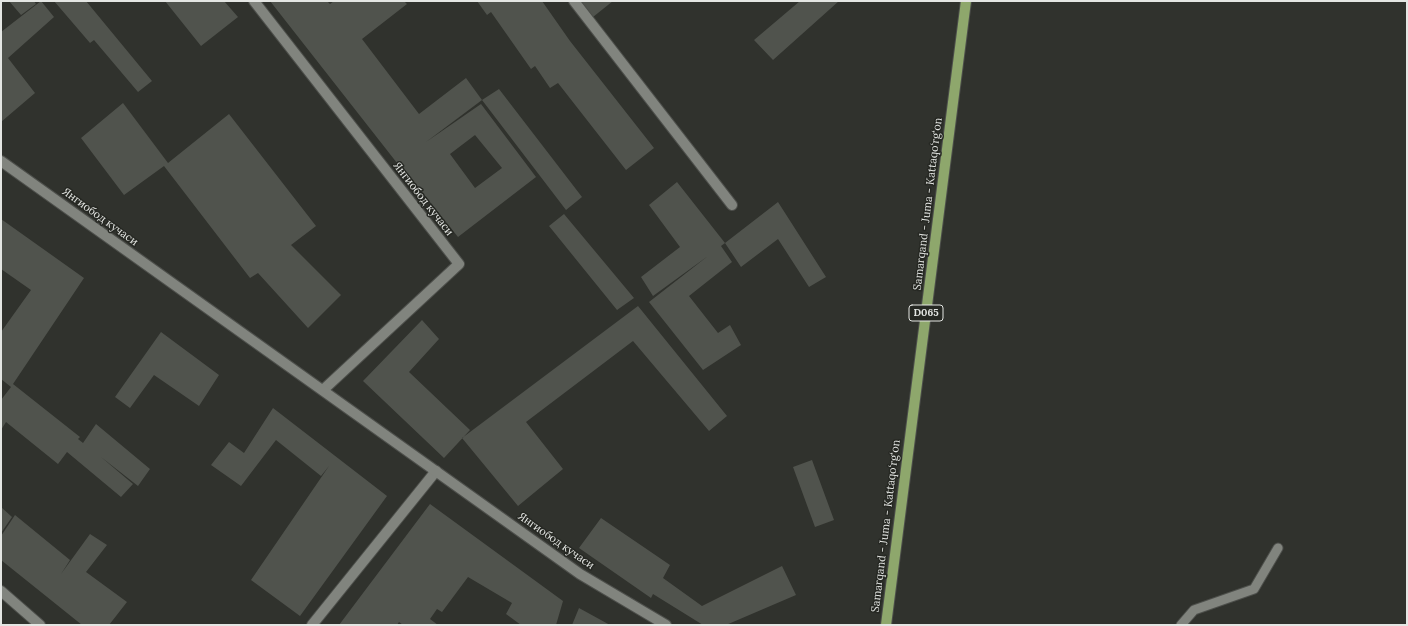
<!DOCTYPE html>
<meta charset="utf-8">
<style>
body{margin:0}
#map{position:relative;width:1408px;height:626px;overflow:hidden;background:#30322d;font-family:Lora,serif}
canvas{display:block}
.frame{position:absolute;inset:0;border:2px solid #e4e6e3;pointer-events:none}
</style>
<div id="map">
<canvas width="1408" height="626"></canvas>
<div class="frame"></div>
</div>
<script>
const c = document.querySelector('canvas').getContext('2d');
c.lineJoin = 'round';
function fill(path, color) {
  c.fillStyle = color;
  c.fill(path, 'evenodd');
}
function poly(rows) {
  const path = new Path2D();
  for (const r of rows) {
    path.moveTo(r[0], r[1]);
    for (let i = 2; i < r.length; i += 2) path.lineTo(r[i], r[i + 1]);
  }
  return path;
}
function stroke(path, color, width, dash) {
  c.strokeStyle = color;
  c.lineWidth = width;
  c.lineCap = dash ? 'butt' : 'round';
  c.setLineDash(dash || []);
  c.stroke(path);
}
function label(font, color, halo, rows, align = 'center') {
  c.font = font + ' Lora,serif';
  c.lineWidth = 3;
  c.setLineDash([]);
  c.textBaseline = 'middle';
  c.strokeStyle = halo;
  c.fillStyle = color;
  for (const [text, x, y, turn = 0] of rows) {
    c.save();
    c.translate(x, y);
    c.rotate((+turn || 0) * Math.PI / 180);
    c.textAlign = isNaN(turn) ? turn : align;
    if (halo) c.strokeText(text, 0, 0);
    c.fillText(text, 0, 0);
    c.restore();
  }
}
const building = poly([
 [9,1,34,1,36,4,21,15],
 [41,1,54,17,8,58,35,93,1,122,1,32],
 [54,1,86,1,152,81,138,92,94,40,90,43],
 [165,1,224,1,238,17,201,46],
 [270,1,327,1,330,4,334,1,404,1,407,4,362,39,419,114,466,78,482,100,426,142,481,104,536,177,458,237,398,162,397,163],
 [475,135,502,168,475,188,450,154],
 [477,1,542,1,570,41,654,148,626,170,558,83,550,88,535,66,531,69,491,12,487,15],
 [580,1,613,1,593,17],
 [800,1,839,1,773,60,754,40],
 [499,89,582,197,566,210,482,100],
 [123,103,168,163,229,114,316,226,291,245,341,295,308,328,258,273,250,278,164,166,124,195,81,138],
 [677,182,725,243,721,246,732,262,689,296,718,333,730,325,741,345,703,370,649,302,708,256,653,296,641,277,680,247,649,205],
 [778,202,826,277,809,287,778,239,741,267,725,243],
 [564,214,634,298,617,310,549,226],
 [1,219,84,278,13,384,80,437,78,439,83,443,96,424,150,469,138,486,101,457,133,484,121,497,67,452,58,464,6,422,1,430,1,400,11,387,1,379,1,332,31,290,1,269],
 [638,306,727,416,709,431,633,341,526,422,563,469,518,506,462,438],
 [422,320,439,339,409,372,470,430,444,458,363,381],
 [161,332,219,375,199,406,154,375,130,408,115,397],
 [273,408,387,496,300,616,251,580,329,466,321,476,276,440,241,486,211,465,229,442,244,453],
 [812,460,834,520,815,527,793,467],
 [430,504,563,601,556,625,521,625,506,614,512,603,468,577,442,612,437,609,430,619,438,625,403,625,399,622,397,625,339,625],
 [1,507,12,517,1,533],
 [15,515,70,560,61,574,90,534,107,545,86,572,127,602,109,625,82,625,1,560,1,536],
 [601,518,670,565,663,578,702,606,782,566,796,595,726,625,703,625,653,594,651,598,579,548],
 [579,608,610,625,572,625]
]);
const service = poly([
 [1181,625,1194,610,1254,589,1278,548]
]);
const minor = poly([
 [254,1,459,264,323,390],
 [574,1,732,205],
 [1,591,40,625],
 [312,625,436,471]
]);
const tertiary = poly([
 [1,161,580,574,666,625]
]);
const primary = poly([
 [886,625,966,1]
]);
const shields = [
 [926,313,34]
];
const shieldNames = [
 ["D065",926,313]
];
const streetNames = [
 ["Янгиобод кучаси",423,199,52],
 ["Samarqand - Juma - Kattaqo‘rg‘on",928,204,-83],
 ["Янгиобод кучаси",100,217,36],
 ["Samarqand - Juma - Kattaqo‘rg‘on",886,526,-83],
 ["Янгиобод кучаси",556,541,35]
];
fill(building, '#50534d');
stroke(service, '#4d4f4b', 11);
stroke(minor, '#4d4f4b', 12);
stroke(tertiary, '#4d4f4b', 12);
stroke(primary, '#4d4f4b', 12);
stroke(service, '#81847e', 9);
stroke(minor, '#81847e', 10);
stroke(tertiary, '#81847e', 10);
stroke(primary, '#8ea76c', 10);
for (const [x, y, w] of shields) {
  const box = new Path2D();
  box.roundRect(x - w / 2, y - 8, w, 16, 3);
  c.fillStyle = '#262823';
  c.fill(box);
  stroke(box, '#e4e6e3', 1);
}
label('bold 10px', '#e4e6e3', null, shieldNames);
label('11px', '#e4e6e3', '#262823', streetNames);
</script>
